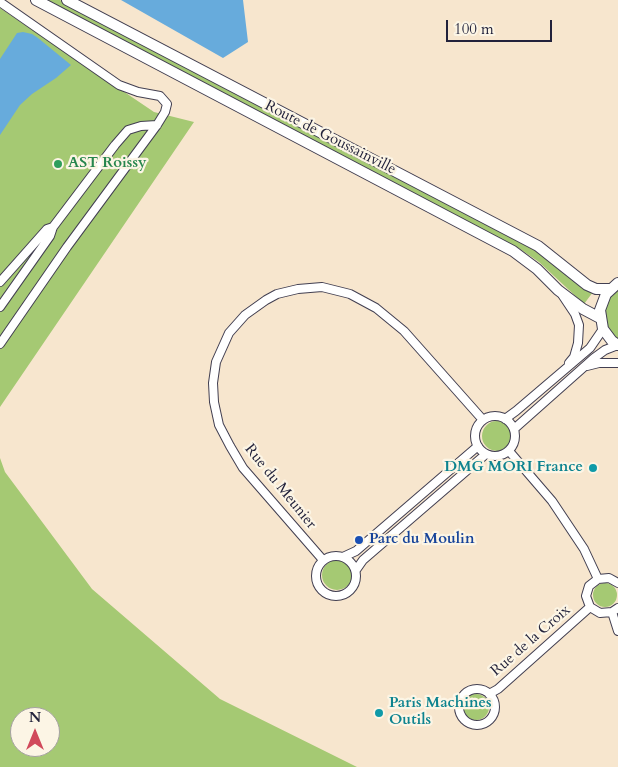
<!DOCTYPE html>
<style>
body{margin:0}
#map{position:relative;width:618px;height:767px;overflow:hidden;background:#f7e6ce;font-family:Cardo,serif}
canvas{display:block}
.north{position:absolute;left:10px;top:707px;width:50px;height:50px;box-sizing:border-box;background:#fcf5e5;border:1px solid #a5a1a1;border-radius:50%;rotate:0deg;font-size:14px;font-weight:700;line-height:20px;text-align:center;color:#22223b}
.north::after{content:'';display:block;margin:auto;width:18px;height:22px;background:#d1495b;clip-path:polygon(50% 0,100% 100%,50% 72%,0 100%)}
.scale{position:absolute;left:446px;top:20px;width:106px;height:22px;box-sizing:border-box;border:2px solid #22223b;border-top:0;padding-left:6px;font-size:15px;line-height:18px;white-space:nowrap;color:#22223b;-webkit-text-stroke:4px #fcf5e5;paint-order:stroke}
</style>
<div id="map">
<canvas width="618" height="767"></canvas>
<div class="north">N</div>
<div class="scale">100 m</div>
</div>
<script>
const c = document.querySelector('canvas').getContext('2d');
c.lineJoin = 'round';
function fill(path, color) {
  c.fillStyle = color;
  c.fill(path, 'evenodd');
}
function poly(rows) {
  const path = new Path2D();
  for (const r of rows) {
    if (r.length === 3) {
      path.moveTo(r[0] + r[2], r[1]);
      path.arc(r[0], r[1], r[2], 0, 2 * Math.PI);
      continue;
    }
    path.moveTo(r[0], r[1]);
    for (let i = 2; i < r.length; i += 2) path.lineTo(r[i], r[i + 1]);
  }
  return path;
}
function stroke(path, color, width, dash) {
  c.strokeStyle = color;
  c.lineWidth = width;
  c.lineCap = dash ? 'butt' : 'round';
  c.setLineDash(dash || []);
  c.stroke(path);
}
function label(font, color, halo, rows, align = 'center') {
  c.font = font + ' Cardo,serif';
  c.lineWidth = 4.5;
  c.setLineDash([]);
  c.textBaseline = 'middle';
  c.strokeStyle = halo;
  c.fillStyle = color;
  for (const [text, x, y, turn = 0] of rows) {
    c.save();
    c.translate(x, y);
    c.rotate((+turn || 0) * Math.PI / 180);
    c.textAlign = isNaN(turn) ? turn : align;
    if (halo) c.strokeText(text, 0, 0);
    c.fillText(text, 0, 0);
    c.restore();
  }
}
const green = poly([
 [43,0,60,0,529,244,593,292,584,304,539,262,520,249],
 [0,8,154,112,194,122,0,407],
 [618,289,618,339,612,334,607,325,605,315,606,305,611,296],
 [497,436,15],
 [0,458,5,472,92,589,220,699,357,767,0,767],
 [20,717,50,717,50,747,20,747],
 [337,575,15],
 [605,595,12],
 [476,707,13]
]);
const water = poly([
 [121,0,243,0,248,42,223,58],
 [23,32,32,34,38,38,71,65,56,78,32,94,20,105,0,135,0,59,17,33]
]);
const minor = poly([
 [0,2,119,85,138,92,160,96,167,104,165,112,157,125,67,247,0,344],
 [0,282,47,229,53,227],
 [563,296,575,314,579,325,578,343,574,357,569,363],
 [0,307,50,236,53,227,115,145,128,130,141,126,157,125],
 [587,366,599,363,618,363],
 [495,436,20],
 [505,419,516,411,590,348,603,329],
 [514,429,594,358,605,350,618,345],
 [509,451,552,501,584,549,598,579],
 [336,576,20],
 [343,557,356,551,478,446],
 [323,560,243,468,230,446,219,425,214,402,213,383,216,362,229,333,245,315,266,300,277,294,298,289,322,287,350,294,376,308,404,331,483,420],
 [356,570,363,560,486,454],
 [618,583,609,578,598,579,589,586,586,596,590,607,600,613,612,612,618,608],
 [612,612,618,631],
 [477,707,18],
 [489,694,498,689,590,607]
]);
const major = poly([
 [36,0,513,251,537,269,558,290,583,309,600,318],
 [67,0,538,246,587,285,596,289,610,289],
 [618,283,606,294,600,310,603,329,612,341,618,345]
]);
const markers = [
 [58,164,5,"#2e9e5b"],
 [593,468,5,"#0f9aa8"],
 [359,540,5,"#1a4fb4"],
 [379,713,5,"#0f9aa8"]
];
const streetNames = [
 ["Route de Goussainville",330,138,27],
 ["Rue du Meunier",280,487,51],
 ["Rue de la Croix",531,641,-41]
];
const leisureNames = [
 ["AST Roissy",68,164]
];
const cultureNames = [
 ["DMG MORI France",583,468],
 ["Paris Machines",389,704,"left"],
 ["Outils",389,721,"left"]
];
const transitNames = [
 ["Parc du Moulin",369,540]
];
fill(green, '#a5c973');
fill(water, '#67abdc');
stroke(minor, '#423f51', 10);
stroke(major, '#423f51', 12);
stroke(minor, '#fff', 8);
stroke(major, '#fff', 10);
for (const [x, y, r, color] of markers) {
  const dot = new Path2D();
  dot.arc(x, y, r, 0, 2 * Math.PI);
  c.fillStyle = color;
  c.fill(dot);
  stroke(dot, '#fcf5e5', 2);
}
label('15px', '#22223b', '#fcf5e5', streetNames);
label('bold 15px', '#27864d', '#fcf5e5', leisureNames, 'left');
label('bold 15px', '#0d838f', '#fcf5e5', cultureNames, 'right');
label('bold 15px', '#164399', '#fcf5e5', transitNames, 'left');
</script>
